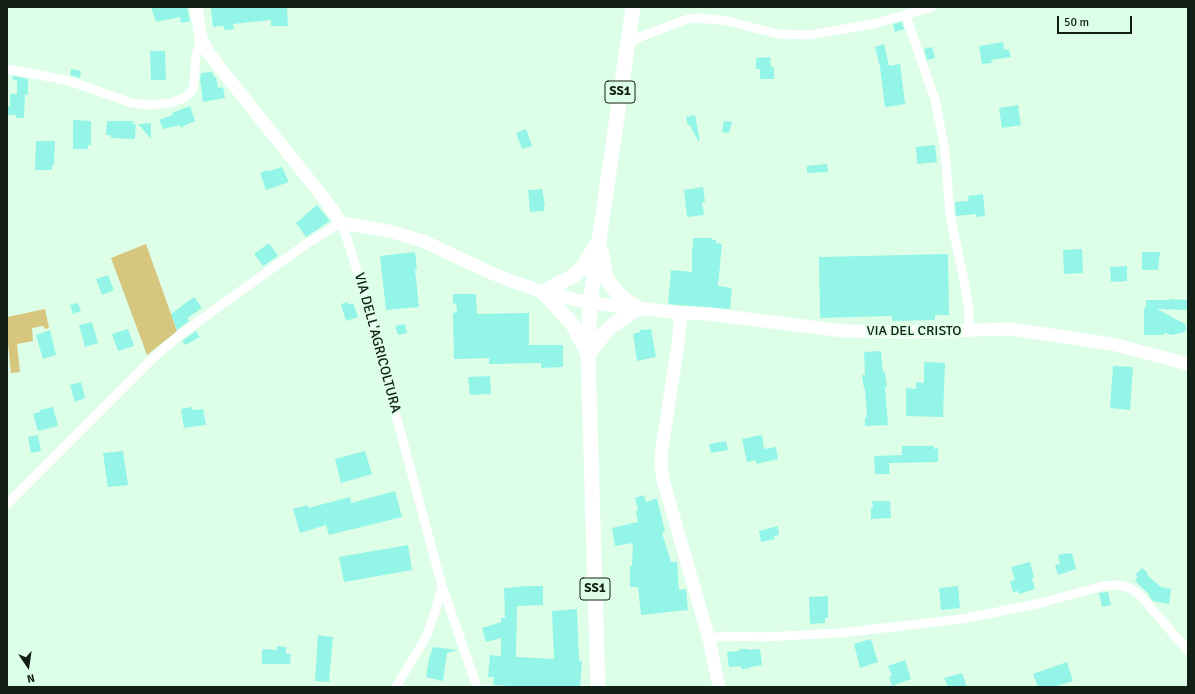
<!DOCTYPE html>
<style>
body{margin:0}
#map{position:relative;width:1195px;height:694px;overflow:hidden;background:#ddfee7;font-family:Signika,sans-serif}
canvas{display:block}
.frame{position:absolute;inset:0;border:8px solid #121f16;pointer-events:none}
.north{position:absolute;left:8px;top:646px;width:40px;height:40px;-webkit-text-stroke:3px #ddfee7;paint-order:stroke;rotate:167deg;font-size:11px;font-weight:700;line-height:16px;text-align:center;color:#121f16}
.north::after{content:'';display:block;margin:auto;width:14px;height:18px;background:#121f16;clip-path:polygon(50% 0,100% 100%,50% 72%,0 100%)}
.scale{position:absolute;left:1057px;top:16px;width:75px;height:18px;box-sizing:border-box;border:2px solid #121f16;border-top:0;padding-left:5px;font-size:12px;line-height:14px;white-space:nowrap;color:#121f16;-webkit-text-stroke:3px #ddfee7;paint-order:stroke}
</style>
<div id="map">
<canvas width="1195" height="694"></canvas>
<div class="frame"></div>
<div class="north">N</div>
<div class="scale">50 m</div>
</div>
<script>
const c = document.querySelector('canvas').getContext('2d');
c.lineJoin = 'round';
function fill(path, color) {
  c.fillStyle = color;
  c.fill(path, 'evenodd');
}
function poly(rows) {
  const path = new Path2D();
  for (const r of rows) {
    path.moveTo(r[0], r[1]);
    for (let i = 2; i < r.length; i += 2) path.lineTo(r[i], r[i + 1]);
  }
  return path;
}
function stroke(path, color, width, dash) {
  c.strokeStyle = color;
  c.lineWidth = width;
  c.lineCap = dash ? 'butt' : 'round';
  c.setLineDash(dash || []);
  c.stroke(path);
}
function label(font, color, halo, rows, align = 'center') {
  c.font = font + ' Signika,sans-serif';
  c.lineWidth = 4;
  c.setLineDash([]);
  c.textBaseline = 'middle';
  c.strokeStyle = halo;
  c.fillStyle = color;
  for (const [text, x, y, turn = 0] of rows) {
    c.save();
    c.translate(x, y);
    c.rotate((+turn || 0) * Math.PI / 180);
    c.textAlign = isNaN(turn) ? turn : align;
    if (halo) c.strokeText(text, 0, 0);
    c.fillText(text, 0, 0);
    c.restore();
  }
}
const green = poly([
 [146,244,177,331,147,355,111,258],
 [45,309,49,328,45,329,43,326,32,328,33,341,17,344,20,372,11,373,7,333,7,317]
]);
const building = poly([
 [151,7,187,7,190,21,181,23,180,17,156,22],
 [222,7,287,7,288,26,271,26,271,20,233,24,234,29,224,30,224,26,213,27,211,8],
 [902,22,904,29,895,32,893,24],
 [1003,42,1004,50,1009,49,1011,57,991,60,992,63,982,64,979,46],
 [884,44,889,66,900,64,905,104,885,107,880,67,875,47],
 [932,47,935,58,927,60,924,49],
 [150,51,165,51,166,80,151,80],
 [770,57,771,67,774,67,774,79,760,79,760,69,756,69,756,58],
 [71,69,81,71,80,78,70,75],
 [212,72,214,77,216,77,218,88,223,87,225,98,203,102,200,80,201,73],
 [13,76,28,79,28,95,25,95,24,118,16,118,16,115,8,115,8,107,10,106,10,94,17,94,17,81,12,79],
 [1018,105,1021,125,1002,128,999,108],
 [190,106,195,121,180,128,180,125,163,129,159,120,173,115,172,113],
 [695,115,700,141,698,141,690,125,688,126,686,117],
 [73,120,91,121,91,145,88,145,88,149,73,149],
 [107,121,133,121,133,125,136,124,135,139,111,138,111,135,106,135],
 [724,121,732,122,729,133,722,132],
 [151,123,151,139,138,124],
 [526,129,532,146,522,149,516,133],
 [36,141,55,141,54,165,52,165,52,170,35,170],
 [935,145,937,162,917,164,916,147],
 [827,164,828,172,807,173,807,166],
 [282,167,289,182,266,190,260,173,268,170,269,171],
 [703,187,705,202,702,202,704,215,687,217,684,190],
 [542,189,545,205,544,205,544,211,530,212,528,190],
 [983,194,985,216,976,217,976,214,956,216,955,202,969,201,968,196],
 [317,205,330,221,306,237,296,223],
 [693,238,712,238,712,240,716,240,716,243,722,244,718,286,732,288,730,309,668,304,671,270,692,272,692,248,693,247],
 [269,243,278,256,263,266,254,254],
 [1082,249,1083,273,1064,274,1063,250],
 [415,252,417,269,415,270,419,307,386,310,380,256],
 [1142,252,1160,252,1158,270,1142,270],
 [948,254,949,315,935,315,935,320,892,321,892,316,820,318,819,257],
 [1127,266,1127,281,1111,282,1110,267],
 [108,275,114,290,102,295,96,279],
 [453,294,476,294,477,314,529,313,529,345,563,345,563,367,541,368,541,363,489,364,489,358,454,359,453,313,457,312,456,303,453,304],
 [194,297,202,308,187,318,189,321,177,330,171,314],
 [1170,299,1188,300,1188,310,1157,309,1185,324,1186,327,1186,330,1184,332,1173,335,1164,333,1164,335,1144,335,1144,308,1146,307,1146,300,1170,300],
 [348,302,349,305,353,303,358,317,346,321,341,304],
 [78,303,81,311,73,314,70,305],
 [92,322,98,343,85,347,79,325],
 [405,324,407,333,398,335,395,326],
 [128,329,134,346,118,351,112,334],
 [651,329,656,357,637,361,633,334,640,332,640,330],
 [50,330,56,355,43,359,36,335],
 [196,331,200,337,185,345,182,341],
 [881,351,883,373,885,372,887,387,885,387,888,425,865,426,865,417,867,417,865,389,864,389,862,375,865,375,864,352],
 [924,362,945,363,943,417,906,416,906,388,916,389,916,382,924,383],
 [1113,366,1133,367,1130,410,1110,408],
 [490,376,491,394,470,395,468,377],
 [81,382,85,398,75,402,70,385],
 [53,407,58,426,38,431,33,414,40,412,40,410],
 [192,407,192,410,203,409,206,425,184,428,181,409],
 [38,435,41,451,31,453,28,437],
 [762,435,764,449,776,447,778,459,756,464,756,460,747,462,742,439],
 [726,441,728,450,711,453,709,444],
 [902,446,934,446,934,449,938,448,938,462,889,463,890,474,875,474,874,456,902,455],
 [123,451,128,485,108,487,103,453],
 [365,451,372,474,341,483,335,459],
 [395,491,402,517,329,535,326,525,300,533,293,509,308,505,308,508,350,497,351,503],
 [644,495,646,502,657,498,665,532,662,533,671,562,677,562,679,590,686,589,688,610,641,615,638,587,630,587,630,566,632,566,633,543,615,546,612,528,638,522,636,511,638,510,635,498],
 [872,501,890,501,891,518,871,519,871,508,873,508],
 [778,526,779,535,774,536,775,539,761,542,759,531],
 [408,545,412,570,344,582,339,557],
 [1068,553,1068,554,1072,553,1076,569,1058,575,1055,565,1060,564,1058,555],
 [1030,562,1034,578,1032,579,1035,589,1019,594,1018,591,1013,592,1010,581,1015,580,1011,567],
 [1142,568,1148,573,1147,575,1161,587,1171,589,1169,604,1153,601,1149,596,1149,594,1135,581,1138,577,1135,575],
 [529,586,543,586,543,605,517,606,516,657,554,659,552,611,577,609,579,661,582,661,580,687,526,687,493,685,494,677,488,677,490,655,501,656,501,638,486,642,482,628,501,622,501,618,505,618,504,588],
 [958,586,960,608,941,610,939,588],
 [1108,592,1111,605,1102,607,1099,593],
 [828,596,828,618,825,618,825,623,810,624,809,597],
 [318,635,333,637,329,682,315,681],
 [871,639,878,662,860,668,854,644],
 [277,646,286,647,286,654,291,654,290,664,262,664,262,649,277,650],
 [433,647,458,650,447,653,443,681,426,677,429,659],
 [739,649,748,649,748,650,760,649,762,665,750,667,750,668,741,669,741,666,729,667,727,652,739,651],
 [905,660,911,679,892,686,889,677,892,676,888,666],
 [1067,662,1073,681,1054,687,1038,687,1033,674],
 [962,673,967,687,948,687,944,678]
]);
const street = poly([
 [906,16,935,100,937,109,945,151,950,215,964,280,969,310,969,331],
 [627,44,642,36,688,19,698,18,728,21,778,34,810,35,873,24,932,7],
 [7,69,66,80,132,103,148,105,171,103,184,98,189,94,193,88,194,82,196,55,201,38],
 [7,504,153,358,181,334,306,244,341,223,348,242,358,274,442,586,477,687],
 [709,639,723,636,764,637,840,633,963,619,1041,603,1103,586,1117,585,1130,588,1140,595,1188,651],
 [396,687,426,637,435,612,442,586]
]);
const secondary = poly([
 [196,7,201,38,209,54,326,201,341,223,393,232,425,242,489,272,514,282,543,292,590,303,681,313,708,314,844,331,912,332,1011,329,1112,344,1188,364],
 [681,313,678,345,662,447,661,465,663,480,709,639,719,687]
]);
const primary = poly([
 [588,354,573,325,543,292,573,276,583,267,595,246],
 [588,355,604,334,612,326,638,308,622,298,610,284,606,277,601,251],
 [598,687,588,355,590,303,633,7]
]);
const shields = [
 [620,92,30],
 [595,589,30]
];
const shieldNames = [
 ["SS1",620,92],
 ["SS1",595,589]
];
const streetNames = [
 ["VIA DEL CRISTO",914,331],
 ["VIA DELL'AGRICOLTURA",377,343,75]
];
fill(green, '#d6c67e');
fill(building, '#93f5e7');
stroke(street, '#fff', 9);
stroke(secondary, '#fff', 13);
stroke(primary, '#fff', 15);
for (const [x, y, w] of shields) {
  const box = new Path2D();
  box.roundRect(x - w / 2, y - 11, w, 22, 3);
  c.fillStyle = '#ddfee7';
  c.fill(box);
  stroke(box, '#121f16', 1);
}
label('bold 13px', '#121f16', null, shieldNames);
label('14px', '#121f16', '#ddfee7', streetNames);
</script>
